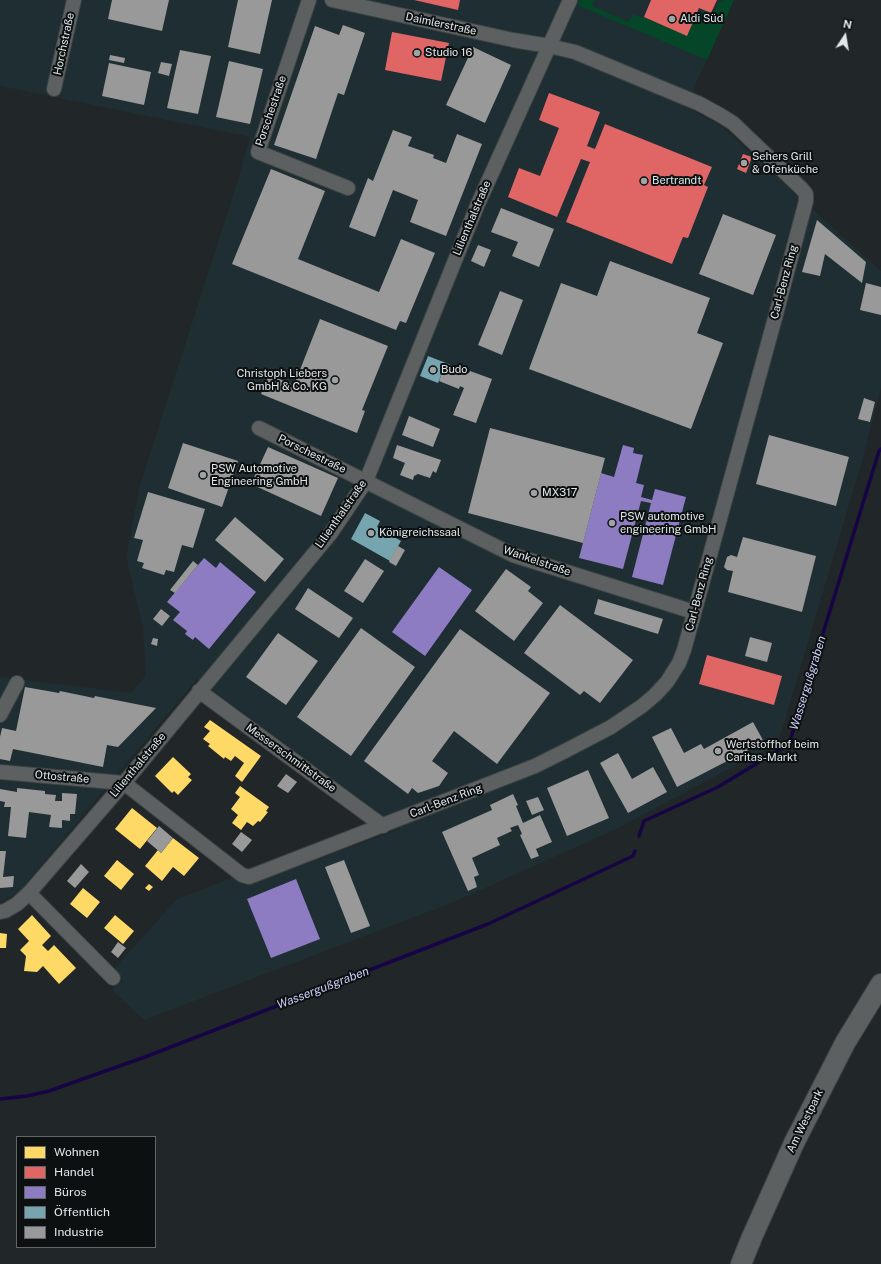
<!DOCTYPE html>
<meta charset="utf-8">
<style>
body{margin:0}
#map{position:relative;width:881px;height:1264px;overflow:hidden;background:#212728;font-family:"Public Sans",sans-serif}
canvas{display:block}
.legend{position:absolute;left:16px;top:1136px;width:140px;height:112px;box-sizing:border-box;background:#0c1011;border:1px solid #626668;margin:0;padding:5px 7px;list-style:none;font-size:12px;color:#e2e8ea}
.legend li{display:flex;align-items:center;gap:8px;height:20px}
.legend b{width:20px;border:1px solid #626668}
.north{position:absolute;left:825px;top:16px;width:40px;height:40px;-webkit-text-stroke:3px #0c1011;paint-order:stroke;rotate:12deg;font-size:11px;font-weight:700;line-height:16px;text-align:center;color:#e2e8ea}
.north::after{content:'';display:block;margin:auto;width:14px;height:18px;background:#e2e8ea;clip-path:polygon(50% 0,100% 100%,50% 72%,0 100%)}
</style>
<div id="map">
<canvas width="881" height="1264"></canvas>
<ul class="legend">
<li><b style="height:11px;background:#ffd966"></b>Wohnen</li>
<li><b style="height:11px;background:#e06666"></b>Handel</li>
<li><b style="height:11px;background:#8e7cc3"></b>Büros</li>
<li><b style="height:11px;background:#76a5af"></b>Öffentlich</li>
<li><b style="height:11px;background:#999"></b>Industrie</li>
</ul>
<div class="north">N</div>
</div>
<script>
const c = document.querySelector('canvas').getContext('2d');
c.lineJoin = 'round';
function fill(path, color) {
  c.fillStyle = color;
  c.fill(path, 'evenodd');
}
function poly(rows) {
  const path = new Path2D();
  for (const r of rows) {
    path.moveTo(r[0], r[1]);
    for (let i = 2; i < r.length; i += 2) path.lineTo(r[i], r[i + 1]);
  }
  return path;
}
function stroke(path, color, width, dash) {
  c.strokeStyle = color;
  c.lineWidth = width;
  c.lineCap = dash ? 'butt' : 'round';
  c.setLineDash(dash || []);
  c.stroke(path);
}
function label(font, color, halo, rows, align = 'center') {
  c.font = font + ' "Public Sans",sans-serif';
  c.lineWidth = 4;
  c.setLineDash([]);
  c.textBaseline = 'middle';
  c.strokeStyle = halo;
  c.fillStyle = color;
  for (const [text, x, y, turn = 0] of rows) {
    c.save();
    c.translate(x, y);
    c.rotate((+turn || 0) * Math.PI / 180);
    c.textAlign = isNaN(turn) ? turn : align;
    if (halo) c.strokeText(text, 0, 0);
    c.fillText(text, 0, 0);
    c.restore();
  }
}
const built = poly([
 [0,0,734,0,685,107,720,125,881,271,881,388,862,461,778,743,616,829,454,902,144,1020,112,990,123,980,113,970,177,899,232,878,234,875,248,885,400,829,197,679,18,893,0,902,0,677,131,693,146,675,143,628,126,557,140,485,239,177,250,137,0,86]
]);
const green = poly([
 [580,0,595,0,592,6,629,22,633,14,642,18,644,17,687,35,693,21,698,23,703,10,711,13,712,15,719,2,722,2,723,0,734,0,707,60,577,5]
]);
const homes = poly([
 [210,720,261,756,242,782,235,776,244,763,235,756,231,761,225,757,224,759,208,746,210,744,203,739,210,731,204,727],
 [173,757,191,774,188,777,192,780,178,795,174,791,172,793,155,776],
 [240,786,269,807,266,811,268,812,260,822,258,821,253,826,247,822,241,830,232,823,238,815,231,809,240,797,235,793],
 [132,808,157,828,140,849,115,829],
 [173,838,199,858,184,876,173,867,162,881,145,866,158,850,161,853],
 [117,860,134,874,121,890,104,876],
 [149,884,153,887,149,891,145,888],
 [83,888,100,902,87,918,70,904],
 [32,915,51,936,42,945,48,951,54,945,76,968,59,984,43,966,37,972,24,971,26,956,20,950,29,941,18,929],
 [115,915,134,931,123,944,104,928],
 [0,933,7,934,6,948,0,948]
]);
const shops = poly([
 [414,0,460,0,458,10],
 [651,0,717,0,711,13,699,8,687,36,644,17],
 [392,32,449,43,441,81,385,70],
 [549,93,600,112,587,146,595,149,605,124,712,167,704,185,708,187,688,238,683,237,672,264,566,222,590,162,581,159,557,217,508,197,519,168,540,176,559,128,539,120],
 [743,154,752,157,746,173,737,169],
 [707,655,782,676,774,705,699,684]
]);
const offices = poly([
 [623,445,634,448,633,453,643,455,636,483,644,485,641,497,652,500,655,489,686,497,663,585,632,577,651,503,641,501,623,569,579,558,601,473,614,477],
 [204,558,216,568,220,562,256,592,209,649,195,637,193,640,185,634,187,631,173,620,180,612,167,602],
 [439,567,472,590,425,656,392,632],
 [296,879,320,939,271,958,247,899]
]);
const public = poly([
 [428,356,446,363,438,383,420,376],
 [365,513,380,521,377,527,401,541,390,561,351,539]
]);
const industry = poly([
 [112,0,169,0,162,31,108,19],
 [238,0,272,0,260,54,228,47],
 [343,25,365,33,344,95,338,93,316,159,274,145,315,26,339,35],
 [473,47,511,65,485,123,446,105],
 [180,50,211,56,198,114,167,108],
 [110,55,125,58,124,63,109,60],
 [229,61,263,69,250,124,216,117],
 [161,62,172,64,169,76,158,73],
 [109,63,151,72,144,105,102,96],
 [393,130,412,137,408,146,434,155,433,158,446,163,457,134,482,144,446,236,410,222,418,200,393,190,375,237,349,227,368,178,373,181],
 [271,169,325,191,298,259,379,292,401,239,435,253,406,323,400,321,396,330,232,264],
 [501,208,554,229,539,267,512,256,518,242,491,232],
 [723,214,776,235,753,295,699,274],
 [817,220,866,262,862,283,825,254,820,276,802,272],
 [478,245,491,250,484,267,471,261],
 [610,261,710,298,697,333,723,343,691,429,529,369,561,283,597,296],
 [866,283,881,287,881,315,860,310],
 [500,291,523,300,502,355,478,345],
 [320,319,388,346,362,410,365,411,357,433,261,394,269,375,294,385],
 [446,363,469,373,470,371,492,379,476,423,453,415,464,388,460,386,459,389,439,381],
 [864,398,875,402,870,422,858,419],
 [409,416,440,429,433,447,402,435],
 [490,428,605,458,583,543,468,513],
 [769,435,849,457,836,506,756,484],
 [183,443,238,461,222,507,168,488],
 [397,445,441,460,436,473,433,471,430,478,418,474,414,476,413,480,400,475,405,463,393,458],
 [268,447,338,478,321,516,251,484],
 [148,492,205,509,193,548,182,545,174,572,166,570,164,575,142,568,144,563,137,561,143,540,134,538],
 [235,517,284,559,265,582,215,540],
 [743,537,816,556,802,612,728,592,733,571,727,570,724,567,727,557,731,555,737,557],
 [398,546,405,550,396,566,389,562],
 [365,559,384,571,363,603,344,591],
 [193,561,198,565,175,593,170,590],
 [506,569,531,587,528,591,543,603,514,641,475,611],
 [308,588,353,618,339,638,295,609],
 [598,599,663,619,658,634,594,614],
 [560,605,633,660,600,703,584,691,580,695,524,653],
 [161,609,170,616,162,626,153,619],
 [361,628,415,667,351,756,297,717],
 [460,629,550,693,497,764,454,731,432,761,448,773,439,786,418,793,412,788,408,794,364,761],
 [278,633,318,661,286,705,246,677],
 [750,637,772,643,767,662,745,656],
 [153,638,158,639,157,646,151,644],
 [25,687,59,693,60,691,94,698,95,696,156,708,118,747,107,745,103,767,13,749,10,761,0,759,0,737,2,728,16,731],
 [753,722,764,742,677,787,652,737,671,728,684,753,701,744,704,749],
 [618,753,632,779,653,767,667,792,628,813,600,763],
 [588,770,609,818,567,836,547,788],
 [286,774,297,782,288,793,277,786],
 [17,788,45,791,45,794,56,795,55,801,62,801,62,793,77,794,75,814,70,814,70,821,62,820,62,828,49,827,51,815,29,812,26,838,8,836,11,807,4,807,5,802,0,801,0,789,17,792],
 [513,794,518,805,516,806,523,823,540,815,552,842,536,849,539,856,531,859,520,835,522,834,518,825,510,828,512,831,497,838,500,845,472,858,479,875,474,877,477,887,468,891,442,832,492,810,490,805],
 [538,797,544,810,532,815,526,801],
 [159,826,173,838,161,853,147,841],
 [241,832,252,840,242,852,232,844],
 [0,851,6,851,3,877,14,876,13,887,0,888],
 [344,860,370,926,351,933,325,867],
 [81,864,89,872,75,888,67,881],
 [118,942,126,948,118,958,111,952]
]);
const stream = poly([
 [639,836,644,821,718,787,789,744,879,451,881,449],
 [0,1099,27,1096,49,1091,145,1057,488,924,633,856,635,851]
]);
const street = poly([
 [309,0,258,152,348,188],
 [54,89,74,0],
 [259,428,513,555,694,612],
 [199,691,383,826],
 [0,715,17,683],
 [0,772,124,783,242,875,249,877,535,766,567,750,611,727,642,706,655,695,667,682,679,663,684,650,775,318,806,201,806,194,802,189,733,123,720,115,700,104,575,52,549,46,513,40,332,0],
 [29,893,113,978],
 [0,912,5,911,17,904,29,893,124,783,331,533,366,481,477,206,570,0]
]);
const secondary = poly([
 [741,1264,752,1237,794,1143,845,1043,881,984]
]);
const markers = [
 [672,19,4,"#9ea4a6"],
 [417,53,4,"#9ea4a6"],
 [744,163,4,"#9ea4a6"],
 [644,181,4,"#9ea4a6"],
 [433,370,4,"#9ea4a6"],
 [335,380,4,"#9ea4a6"],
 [203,475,4,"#9ea4a6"],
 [534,493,4,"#9ea4a6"],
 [612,523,4,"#9ea4a6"],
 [371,533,4,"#9ea4a6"],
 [718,751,4,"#9ea4a6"]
];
const poiNames = [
 ["Aldi Süd",680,19],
 ["Studio 16",425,53],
 ["Sehers Grill",752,157],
 ["& Ofenküche",752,170],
 ["Bertrandt",652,181],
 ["Budo",441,370],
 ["Christoph Liebers",327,374,"right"],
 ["GmbH & Co. KG",327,387,"right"],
 ["PSW Automotive",211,469],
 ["Engineering GmbH",211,482],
 ["MX317",542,493],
 ["PSW automotive",620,517],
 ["engineering GmbH",620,530],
 ["Königreichssaal",379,533],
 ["Wertstoffhof beim",726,745],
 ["Caritas-Markt",726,758]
];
const streetNames = [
 ["Daimlerstraße",441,24,12],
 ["Horchstraße",64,44,-78],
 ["Porschestraße",271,111,-71],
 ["Lilienthalstraße",472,218,-67],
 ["Carl-Benz Ring",784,282,-75],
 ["Porschestraße",312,454,26],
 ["Lilienthalstraße",341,514,-55],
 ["Wankelstraße",537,561,19],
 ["Carl-Benz Ring",699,594,-75],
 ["Messerschmittstraße",291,758,36],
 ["Lilienthalstraße",138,765,-50],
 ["Ottostraße",62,777,5],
 ["Carl-Benz Ring",446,801,-21],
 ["Am Westpark",805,1121,-64]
];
const waterNames = [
 ["Wassergußgraben",808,683,-73],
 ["Wassergußgraben",323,988,-21]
];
fill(built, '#1e2e33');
fill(green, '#044627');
fill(homes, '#ffd966');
fill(shops, '#e06666');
fill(offices, '#8e7cc3');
fill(public, '#76a5af');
fill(industry, '#999');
stroke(stream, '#170445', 3.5);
stroke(street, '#3e4344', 16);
stroke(secondary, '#3e4344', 22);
stroke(street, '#5c6061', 14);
stroke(secondary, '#5c6061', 20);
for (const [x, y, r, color] of markers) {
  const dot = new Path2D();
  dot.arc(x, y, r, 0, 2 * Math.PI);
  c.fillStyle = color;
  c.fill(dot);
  stroke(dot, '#0c1011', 1.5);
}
label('11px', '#e2e8ea', '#0c1011', poiNames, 'left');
label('11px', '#e2e8ea', '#0c1011', streetNames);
label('italic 12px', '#cdcdf8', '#0c1011', waterNames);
</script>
